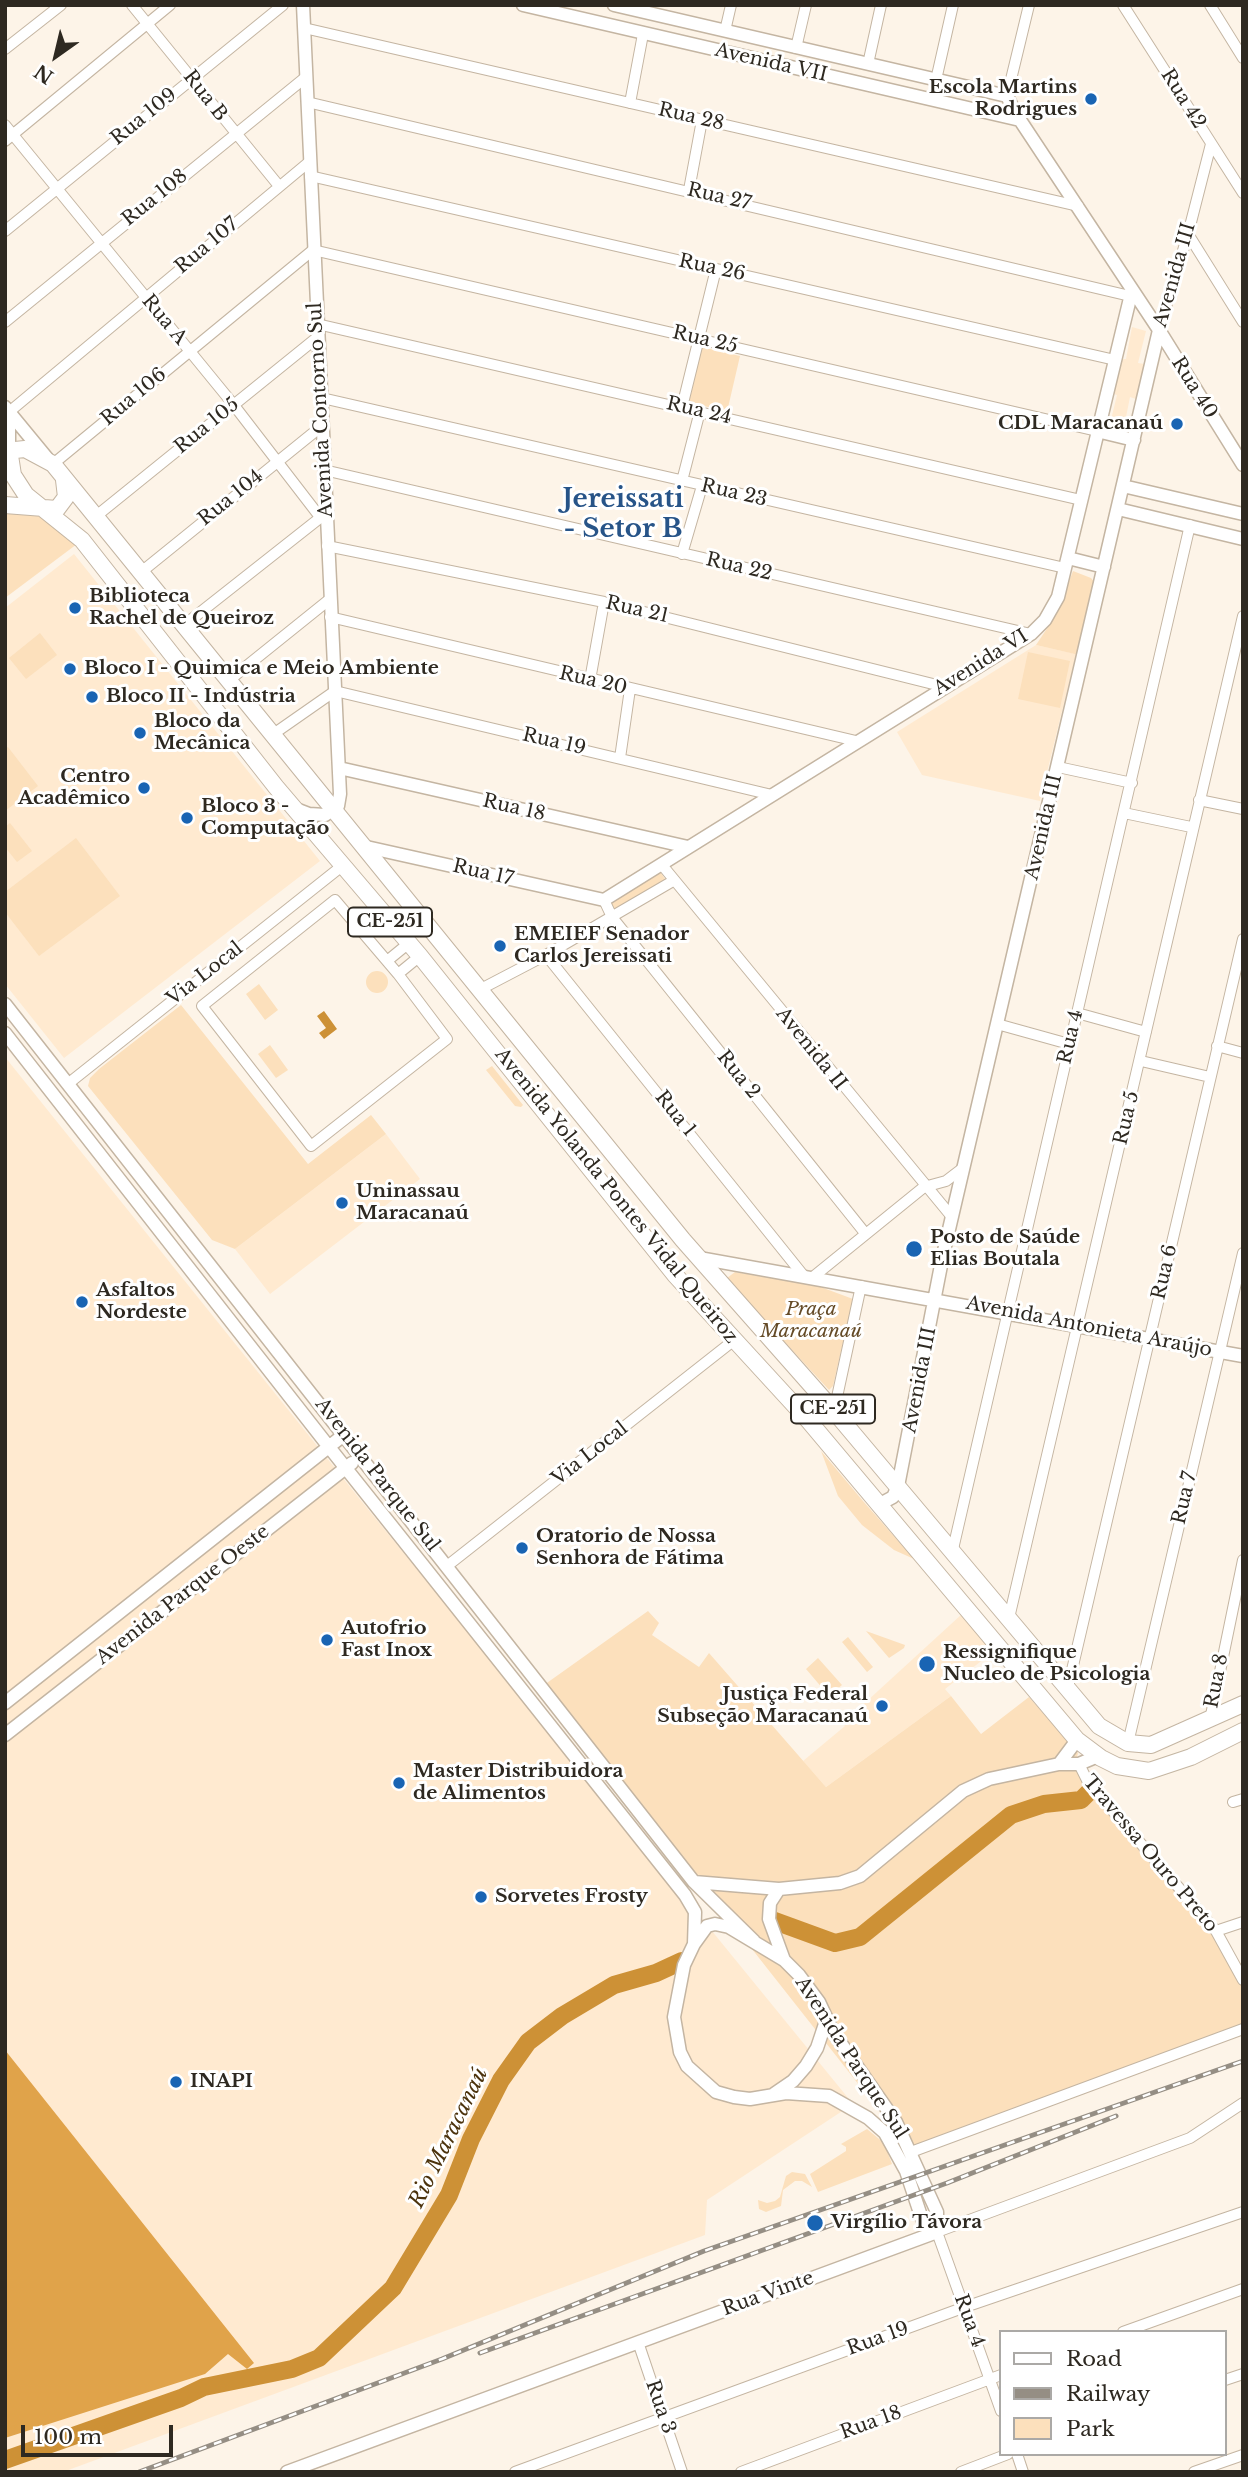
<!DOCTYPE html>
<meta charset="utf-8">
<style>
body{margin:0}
#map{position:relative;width:1248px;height:2477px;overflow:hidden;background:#fdf4e8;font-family:"Libre Baskerville",serif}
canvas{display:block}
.frame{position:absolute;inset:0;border:7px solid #2e2921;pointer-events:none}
.legend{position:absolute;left:999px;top:2330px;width:228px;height:126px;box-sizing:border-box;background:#fff;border:2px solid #aba9a6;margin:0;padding:9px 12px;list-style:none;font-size:21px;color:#2e2921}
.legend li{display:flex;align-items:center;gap:14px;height:35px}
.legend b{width:35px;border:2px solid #aba9a6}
.north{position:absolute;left:21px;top:21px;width:70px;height:70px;-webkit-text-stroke:5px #fff;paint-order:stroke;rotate:214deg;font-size:19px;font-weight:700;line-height:28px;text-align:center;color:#2e2921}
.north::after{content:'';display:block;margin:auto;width:24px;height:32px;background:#2e2921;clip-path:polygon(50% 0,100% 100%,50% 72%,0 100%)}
.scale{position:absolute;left:21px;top:2425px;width:152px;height:32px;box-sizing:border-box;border:4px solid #2e2921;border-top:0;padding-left:9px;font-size:21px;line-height:24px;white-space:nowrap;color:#2e2921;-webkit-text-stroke:5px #fff;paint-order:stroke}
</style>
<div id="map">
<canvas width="1248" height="2477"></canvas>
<div class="frame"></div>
<ul class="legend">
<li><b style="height:9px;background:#fff"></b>Road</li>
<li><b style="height:9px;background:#958e84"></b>Railway</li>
<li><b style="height:19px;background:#fce0bc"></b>Park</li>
</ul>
<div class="north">N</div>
<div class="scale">100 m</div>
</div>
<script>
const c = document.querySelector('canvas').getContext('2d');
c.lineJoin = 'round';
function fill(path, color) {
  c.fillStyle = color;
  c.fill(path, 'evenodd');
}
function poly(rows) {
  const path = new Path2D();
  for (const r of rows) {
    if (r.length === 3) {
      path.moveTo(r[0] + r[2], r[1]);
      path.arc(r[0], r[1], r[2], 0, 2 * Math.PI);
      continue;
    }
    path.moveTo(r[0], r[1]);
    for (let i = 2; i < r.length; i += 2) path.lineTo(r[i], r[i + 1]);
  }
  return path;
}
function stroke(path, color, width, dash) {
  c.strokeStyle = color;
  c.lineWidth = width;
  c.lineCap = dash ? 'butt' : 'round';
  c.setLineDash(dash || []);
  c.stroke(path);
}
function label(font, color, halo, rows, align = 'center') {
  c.font = font + ' "Libre Baskerville",serif';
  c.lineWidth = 6;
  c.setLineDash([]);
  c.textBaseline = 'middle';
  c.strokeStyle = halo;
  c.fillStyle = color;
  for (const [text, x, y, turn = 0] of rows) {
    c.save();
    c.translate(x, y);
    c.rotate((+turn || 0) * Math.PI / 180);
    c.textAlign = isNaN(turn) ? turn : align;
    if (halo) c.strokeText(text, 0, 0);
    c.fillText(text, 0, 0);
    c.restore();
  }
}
const built = poly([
 [1132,327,1146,331,1138,363,1144,364,1136,399,1130,397,1124,427,1110,424,1117,395,1111,393,1119,359,1126,359],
 [74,554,320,861,64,1058,5,984,5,608],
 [1036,645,1076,654,1040,801,922,775,897,732],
 [5,1057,367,1508,853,2104,707,2200,705,2235,63,2472,5,2472],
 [386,1134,420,1179,270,1294,235,1249],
 [962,1614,993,1652,945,1689,951,1696,826,1787,803,1761,845,1726,843,1723]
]);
const green = poly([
 [702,347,740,356,727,412,689,402],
 [5,511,38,515,77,544,5,598],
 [1073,571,1091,578,1096,584,1079,655,1036,645,1056,615],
 [40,633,57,655,26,679,9,658],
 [1028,652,1070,661,1060,708,1018,699],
 [8,747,38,786,5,811,5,749],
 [10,823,32,851,17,862,5,847,5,827],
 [76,838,120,896,39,956,5,912,5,892],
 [659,870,667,882,613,910,609,900],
 [377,982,11],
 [259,984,278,1010,265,1020,246,994],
 [181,1005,308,1164,371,1115,386,1134,235,1249,212,1240,88,1086,90,1078,99,1069],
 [270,1045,288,1070,276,1078,258,1054],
 [492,1066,523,1105,521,1107,515,1106,486,1070],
 [735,1272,818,1286,853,1299,833,1386,829,1390,729,1282,727,1278],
 [821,1451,863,1501,914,1559,894,1550,862,1525,838,1496],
 [648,1611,659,1623,652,1635,699,1667,709,1653,826,1787,951,1696,981,1734,1029,1697,1078,1753,1075,1765,1107,1795,1218,1928,1243,1967,1243,2029,907,2152,889,2123,544,1685],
 [866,1631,905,1645,904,1648,889,1658],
 [848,1637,873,1667,867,1672,842,1642],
 [818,1658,842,1685,829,1696,806,1669],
 [867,2129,884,2143,892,2164,818,2192,810,2174,846,2151,846,2147,841,2144],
 [792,2172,805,2174,812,2187,802,2181,795,2181,783,2190,781,2206,766,2212,759,2209,758,2200,767,2203,775,2201,780,2197,786,2176]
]);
const forest = poly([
 [5,2050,254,2363,247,2369,228,2354,205,2374,5,2438]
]);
const water = poly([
 [324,1011,337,1029,324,1039,319,1033,326,1028,317,1016]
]);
const river = poly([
 [772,1920,835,1943,860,1937,1011,1815,1044,1804,1081,1800,1091,1790],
 [5,2460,181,2398,204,2387,292,2369,319,2358,393,2288,449,2195,471,2139,501,2080,528,2042,562,2016,614,1985,656,1973,682,1961]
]);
const minor = poly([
 [132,5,279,186],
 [1123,5,1243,193],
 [1210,5,1243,58],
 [304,28,1078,206],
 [725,31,731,5],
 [796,48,806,5],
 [5,49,61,5],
 [868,64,881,5],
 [936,80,953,5],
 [1007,96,1029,5],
 [307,102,1130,296],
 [630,103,643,34],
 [5,125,233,404,320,517],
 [5,141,170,5],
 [310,176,1115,360],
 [689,190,702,120],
 [5,231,283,5],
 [1188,234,1243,322],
 [5,322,306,77],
 [317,324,1081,500],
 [1159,330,1188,234,1211,144],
 [322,398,1065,568],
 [682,407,716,269],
 [9,412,309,162],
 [53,464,313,250,1097,431],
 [324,470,1031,634],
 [682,481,700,411],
 [95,517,319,336],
 [327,546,604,602,945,687],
 [682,554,702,486],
 [140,573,323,425],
 [330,617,856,741],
 [183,626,325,514],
 [590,680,604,602],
 [228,681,330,599],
 [272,735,335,691,772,795],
 [620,758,630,689],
 [1058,767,1132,783],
 [1199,800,1243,809],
 [1124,813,1191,827],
 [662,865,952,1217],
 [335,900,398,974,447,1039,311,1146,202,1006,335,900],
 [604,900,612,917,865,1233],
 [546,955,803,1275],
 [387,961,409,943],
 [398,974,420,956],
 [479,990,546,955,673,881],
 [1077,1013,1146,1032],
 [997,1024,1069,1044],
 [1217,1046,1243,1053],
 [1141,1061,1210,1077],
 [69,1083,342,866],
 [813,1277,924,1187,946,1181,963,1168],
 [834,1411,861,1286],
 [953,1549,1190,525],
 [447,1566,733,1341],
 [1009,1618,1243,616],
 [1068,1687,1243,939],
 [1210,1720,1243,1560],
 [1128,1743,1243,1253],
 [1079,1764,1088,1782,1216,1931,1243,1980],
 [1233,1802,1243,1799],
 [1216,1931,1243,1922],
 [911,2152,1243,2029],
 [1123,2332,1243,2289],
 [638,2342,682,2472],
 [1225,2380,1243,2374],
 [1001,2411,937,2232,1190,2138,1243,2103],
 [1017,2454,1023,2472],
 [515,2472,965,2307,1243,2212],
 [741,2472,1001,2375],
 [961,2472,1008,2454],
 [1194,2472,1243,2455]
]);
const tertiary = poly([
 [523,5,1020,120],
 [614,5,1007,96,1016,114,1159,330,1243,465],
 [5,407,47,458],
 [9,412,9,449],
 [1097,431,1134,440],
 [1123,486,1243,514],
 [1118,509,1243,539],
 [1068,558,1104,567],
 [339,768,688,847],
 [296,809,309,814,325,815,338,806,340,794,303,5],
 [362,846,604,900,1031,634,1045,620,1058,597,1132,290],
 [5,1004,694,1882,754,1941],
 [5,1033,329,1447,685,1895,695,1912,694,1944,684,1965,674,2017,680,2052,687,2066,716,2092,734,2097,750,2099,786,2093,829,2096,868,2118,885,2133,906,2171,922,2219,937,2232],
 [699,1258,1243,1356],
 [880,1504,893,1497,898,1486,943,1255,1159,330],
 [5,1703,345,1434],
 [5,1735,352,1463],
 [1059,1764,1077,1740],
 [694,1882,779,1889],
 [694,1944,707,1926,715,1924,729,1927,784,1960,799,1975,819,2002,833,2032,896,2122,937,2212,937,2232],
 [784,1960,769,1919,770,1903,779,1889,840,1883,860,1876,963,1791,989,1779,1059,1764,1079,1764,1098,1756],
 [774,2094,793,2081,806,2066,817,2048,827,2018],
 [287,2472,937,2232]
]);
const primary = poly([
 [9,449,13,475,26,495,82,540,276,787,420,956,675,1275,808,1420,1077,1740,1101,1758,1117,1766,1149,1771,1191,1757,1243,1731],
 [5,451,25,449,53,464,683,1240,834,1411,1099,1726,1128,1743,1151,1745,1243,1704],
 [5,505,57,509,66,497,64,480]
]);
const rail = poly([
 [480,2353,947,2183,1116,2116],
 [139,2472,442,2359,704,2251,1243,2061]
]);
const markers = [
 [1091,99,7,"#1964b3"],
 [1177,424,7,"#1964b3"],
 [75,608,7,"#1964b3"],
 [70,669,7,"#1964b3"],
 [92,697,7,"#1964b3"],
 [140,733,7,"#1964b3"],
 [144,788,7,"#1964b3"],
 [187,818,7,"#1964b3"],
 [500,946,7,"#1964b3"],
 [342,1203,7,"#1964b3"],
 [914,1249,9,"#1964b3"],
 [82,1302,7,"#1964b3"],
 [522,1548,7,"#1964b3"],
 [327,1640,7,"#1964b3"],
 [927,1664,9,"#1964b3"],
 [882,1706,7,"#1964b3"],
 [399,1783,7,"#1964b3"],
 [481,1897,7,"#1964b3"],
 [176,2082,7,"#1964b3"],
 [815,2223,9,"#1964b3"]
];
const shields = [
 [390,922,84],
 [833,1409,84]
];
const shieldNames = [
 ["CE-251",390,922],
 ["CE-251",833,1409]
];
const streetNames = [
 ["Avenida VII",771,63,13],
 ["Rua B",205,96,52],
 ["Rua 42",1183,99,58],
 ["Rua 109",144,117,-39],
 ["Rua 28",691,117,13],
 ["Rua 27",719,197,13],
 ["Rua 108",155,198,-39],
 ["Rua 107",207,246,-40],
 ["Rua 26",712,268,12],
 ["Avenida III",1175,275,-74],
 ["Rua A",164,320,50],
 ["Rua 25",705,340,13],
 ["Rua 40",1194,388,58],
 ["Rua 106",134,397,-40],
 ["Avenida Contorno Sul",321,410,-93],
 ["Rua 24",699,411,13],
 ["Rua 105",207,426,-39],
 ["Rua 23",734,493,13],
 ["Rua 104",231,498,-39],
 ["Rua 22",739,567,13],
 ["Rua 21",637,610,13],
 ["Avenida VI",981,663,-32],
 ["Rua 20",593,681,13],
 ["Rua 19",554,742,13],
 ["Rua 18",514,808,13],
 ["Avenida III",1044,827,-77],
 ["Rua 17",483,873,13],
 ["Via Local",205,974,-38],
 ["Rua 4",1071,1037,-77],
 ["Avenida II",811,1049,51],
 ["Rua 2",738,1075,51],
 ["Rua 1",675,1114,51],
 ["Rua 5",1127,1118,-77],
 ["Avenida Yolanda Pontes Vidal Queiroz",616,1196,51],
 ["Rua 6",1165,1272,-77],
 ["Avenida Antonieta Araújo",1089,1327,11],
 ["Avenida III",920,1380,-79],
 ["Via Local",590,1454,-38],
 ["Avenida Parque Sul",377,1475,52],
 ["Rua 7",1185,1498,-77],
 ["Avenida Parque Oeste",183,1595,-38],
 ["Rua 8",1217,1681,-79],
 ["Travessa Ouro Preto",1150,1854,50],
 ["Avenida Parque Sul",851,2058,57],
 ["Rua Vinte",768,2294,-20],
 ["Rua 4",969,2321,70],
 ["Rua 19",878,2339,-20],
 ["Rua 3",660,2407,71],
 ["Rua 18",871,2423,-20]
];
const poiNames = [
 ["Escola Martins",1077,88,"right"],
 ["Rodrigues",1077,110,"right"],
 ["CDL Maracanaú",1163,424,"right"],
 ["Biblioteca",89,597],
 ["Rachel de Queiroz",89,619],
 ["Bloco I - Quimica e Meio Ambiente",84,669],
 ["Bloco II - Indústria",106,697],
 ["Bloco da",154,722],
 ["Mecânica",154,744],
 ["Centro",130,777,"right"],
 ["Acadêmico",130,799,"right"],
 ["Bloco 3 -",201,807],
 ["Computação",201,829],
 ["EMEIEF Senador",514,935],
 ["Carlos Jereissati",514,957],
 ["Uninassau",356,1192],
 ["Maracanaú",356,1214],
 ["Posto de Saúde",930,1238],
 ["Elias Boutala",930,1260],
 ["Asfaltos",96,1291],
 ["Nordeste",96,1313],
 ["Oratorio de Nossa",536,1537],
 ["Senhora de Fátima",536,1559],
 ["Autofrio",341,1629],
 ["Fast Inox",341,1651],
 ["Ressignifique",943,1653],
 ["Nucleo de Psicologia",943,1675],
 ["Justiça Federal",868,1695,"right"],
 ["Subseção Maracanaú",868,1717,"right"],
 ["Master Distribuidora",413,1772],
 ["de Alimentos",413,1794],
 ["Sorvetes Frosty",495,1897],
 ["INAPI",190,2082],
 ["Virgílio Távora",831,2223]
];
const parkNames = [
 ["Praça",811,1310],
 ["Maracanaú",811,1332]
];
const waterNames = [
 ["Rio Maracanaú",449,2138,-64]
];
const districtNames = [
 ["Jereissati",623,500],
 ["- Setor B",623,530]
];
fill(built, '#ffead0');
fill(green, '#fce0bc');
fill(forest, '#e0a34a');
fill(water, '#cd9136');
stroke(river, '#cd9136', 18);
stroke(minor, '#c4b5a2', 12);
stroke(tertiary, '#c4b5a2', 15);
stroke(primary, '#c4b5a2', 18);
stroke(minor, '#fff', 10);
stroke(tertiary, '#fff', 12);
stroke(primary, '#fff', 16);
stroke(rail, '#958e84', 5);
stroke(rail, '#fff', 2.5, [8]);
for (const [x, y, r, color] of markers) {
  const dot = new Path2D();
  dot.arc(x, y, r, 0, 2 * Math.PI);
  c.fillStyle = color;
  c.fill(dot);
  stroke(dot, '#fff', 2.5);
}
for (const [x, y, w] of shields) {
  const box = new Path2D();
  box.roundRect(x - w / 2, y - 14.5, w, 29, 5);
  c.fillStyle = '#fff';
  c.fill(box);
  stroke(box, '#2e2921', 2);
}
label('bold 18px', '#2e2921', null, shieldNames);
label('19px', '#2e2921', '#fff', streetNames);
label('bold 19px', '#2e2921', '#fff', poiNames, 'left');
label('italic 19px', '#654b27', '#fff', parkNames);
label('italic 21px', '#4c330d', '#fff', waterNames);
label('bold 26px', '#275488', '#fff', districtNames);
</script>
